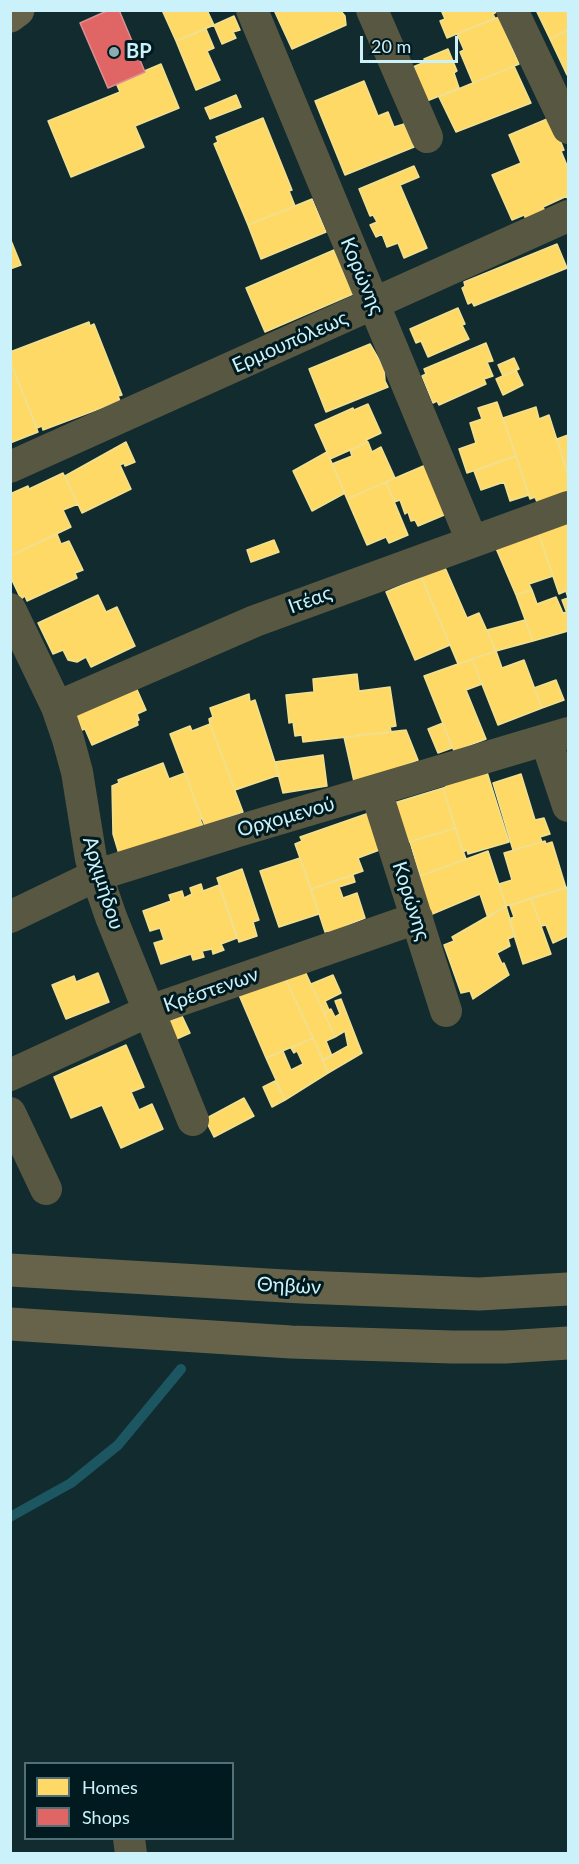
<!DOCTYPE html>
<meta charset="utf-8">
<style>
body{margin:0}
#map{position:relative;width:579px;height:1864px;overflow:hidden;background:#112b2f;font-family:Lato,sans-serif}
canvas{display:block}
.frame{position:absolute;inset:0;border:12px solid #cbf2fa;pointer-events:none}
.legend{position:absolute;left:24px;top:1762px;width:210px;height:78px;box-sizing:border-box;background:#011a1f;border:2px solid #527077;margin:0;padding:8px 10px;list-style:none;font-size:18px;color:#cbf2fa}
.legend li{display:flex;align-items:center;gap:12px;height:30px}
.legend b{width:30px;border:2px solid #527077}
.scale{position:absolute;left:360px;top:36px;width:98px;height:27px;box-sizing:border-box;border:3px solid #cbf2fa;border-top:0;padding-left:8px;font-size:18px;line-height:21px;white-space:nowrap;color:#cbf2fa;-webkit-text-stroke:4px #011a1f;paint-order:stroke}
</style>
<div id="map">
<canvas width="579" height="1864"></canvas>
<div class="frame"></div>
<ul class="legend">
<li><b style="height:16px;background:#ffd966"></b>Homes</li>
<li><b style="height:16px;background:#e06666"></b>Shops</li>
</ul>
<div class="scale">20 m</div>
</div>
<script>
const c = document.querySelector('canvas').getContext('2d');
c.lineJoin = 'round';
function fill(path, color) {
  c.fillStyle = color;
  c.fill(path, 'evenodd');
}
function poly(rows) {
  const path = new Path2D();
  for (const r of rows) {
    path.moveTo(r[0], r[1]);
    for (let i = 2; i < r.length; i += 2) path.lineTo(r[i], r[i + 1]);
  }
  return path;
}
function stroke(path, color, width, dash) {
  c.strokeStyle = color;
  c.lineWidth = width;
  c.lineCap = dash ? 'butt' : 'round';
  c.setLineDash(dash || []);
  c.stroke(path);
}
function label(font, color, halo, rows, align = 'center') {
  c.font = font + ' Lato,sans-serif';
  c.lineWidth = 6;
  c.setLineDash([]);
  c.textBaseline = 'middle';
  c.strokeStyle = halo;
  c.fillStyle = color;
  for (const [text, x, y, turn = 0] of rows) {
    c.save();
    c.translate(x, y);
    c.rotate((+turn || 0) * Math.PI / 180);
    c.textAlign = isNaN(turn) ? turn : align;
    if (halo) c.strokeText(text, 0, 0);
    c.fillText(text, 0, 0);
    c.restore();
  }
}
const homes = poly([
 [162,10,207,10,214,25,176,41,162,10],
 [274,10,340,10,345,16,346,25,292,49,274,10],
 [441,10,497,10,498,11,493,14,495,18,447,38,440,21,445,19,441,10],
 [536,10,568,10,568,30,550,39,536,10],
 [234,16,240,30,233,32,236,38,222,44,214,25,234,16],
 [499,17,519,64,473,83,460,52,464,50,457,34,499,17],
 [206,29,214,48,207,51,220,80,196,90,176,41,206,29],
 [568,30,568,75,567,75,550,39,568,30],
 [448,49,457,71,454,73,459,88,422,103,408,69,425,62,424,59,448,49],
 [161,64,179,108,135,126,144,147,71,177,48,121,120,92,116,83,161,64],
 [514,66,531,103,456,132,439,97,514,66],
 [364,81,378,116,388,112,394,127,404,124,414,147,345,175,315,101,364,81],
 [236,95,241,107,210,119,205,108,236,95],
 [263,118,292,190,289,191,295,206,248,225,214,144,218,142,216,137,263,118],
 [547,119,556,130,564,150,561,151,568,168,568,201,567,196,543,207,545,211,526,219,524,215,512,220,492,175,521,163,509,135,547,119],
 [414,166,419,177,400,185,427,248,404,258,398,243,387,247,382,234,376,237,370,225,377,222,373,215,370,216,359,189,414,166],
 [312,199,326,232,261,259,248,225,312,199],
 [10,238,21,265,10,269,10,238],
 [557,244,567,268,474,306,472,302,468,304,462,288,465,286,464,282,557,244],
 [334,250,353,294,265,332,246,288,334,250],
 [458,308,465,324,462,325,469,339,428,357,421,341,416,343,410,329,458,308],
 [89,322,90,326,94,324,122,395,118,396,120,401,43,430,42,426,37,428,10,361,10,352,89,322],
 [486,343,493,361,487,362,493,376,484,379,486,384,439,405,437,401,433,403,422,376,426,374,424,369,486,343],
 [370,344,384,368,385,381,388,387,326,412,309,369,370,344],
 [514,358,519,369,503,376,498,365,514,358],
 [10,361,38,432,10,443,10,361],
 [516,370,523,385,503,395,496,379,516,370],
 [497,402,516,456,467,473,459,449,476,443,470,423,482,419,478,408,497,402],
 [368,404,381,433,366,440,368,442,330,459,315,425,353,408,354,410,368,404],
 [536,407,539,419,549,415,568,475,568,492,537,502,535,497,530,499,503,418,536,407],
 [568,435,568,475,557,439,568,435],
 [126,442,135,462,125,466,124,463,120,465,131,489,82,513,65,476,126,442],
 [368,442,372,452,381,447,395,478,347,499,332,464,352,456,350,450,368,442],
 [327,452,345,493,312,511,293,471,327,452],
 [516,456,529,495,510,501,504,482,481,490,474,471,516,456],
 [428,464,449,513,418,526,415,520,411,521,408,512,405,514,400,500,394,502,386,482,428,464],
 [63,473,78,504,63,510,71,527,10,556,10,494,28,486,29,489,63,473],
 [386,482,408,535,389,543,386,537,367,545,347,499,386,482],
 [568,519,568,598,566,591,559,594,538,532,568,519],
 [538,532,553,576,529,584,532,590,516,595,495,546,538,532],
 [57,534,61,544,69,541,83,570,75,573,77,578,27,601,25,596,21,599,10,576,10,556,57,534],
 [274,540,279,552,251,562,247,550,274,540],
 [443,563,467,618,479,613,496,651,458,664,420,573,443,563],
 [421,577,450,645,415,660,386,592,421,577],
 [532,590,537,604,556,597,563,613,567,612,568,616,568,631,533,641,516,595,532,590],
 [98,595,106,612,117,607,135,646,91,667,86,657,77,662,68,660,63,650,53,654,38,623,98,595],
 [568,598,568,616,562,600,568,598],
 [525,620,533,641,496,651,487,630,525,620],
 [496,651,502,668,524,660,542,708,498,725,472,659,496,651],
 [472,659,482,684,466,690,486,739,454,751,424,676,472,659],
 [357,674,359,691,390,687,396,726,390,727,391,732,303,742,302,735,295,736,293,722,289,723,286,695,314,692,313,679,357,674],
 [556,680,564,700,542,708,534,688,556,680],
 [135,685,146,710,137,714,139,720,137,721,138,725,92,745,85,729,82,730,74,710,135,685],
 [249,694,250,702,255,700,279,775,235,790,210,724,209,719,213,717,210,708,249,694],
 [443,723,452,748,438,753,428,729,443,723],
 [210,724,243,812,205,826,170,734,190,726,192,731,210,724],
 [406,730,418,760,355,786,344,737,406,730],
 [323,755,327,786,283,793,275,762,323,755],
 [163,763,169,779,185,773,202,819,200,819,203,826,119,854,113,834,112,786,119,783,118,780,163,763],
 [486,769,509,842,468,854,467,850,463,852,443,788,446,787,445,782,486,769],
 [521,774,535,820,544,818,550,834,540,837,542,842,513,850,493,783,521,774],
 [443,788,455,828,406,843,394,803,443,788],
 [369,813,382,849,358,858,363,871,311,889,295,844,302,841,300,837,369,813],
 [455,828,466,859,420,876,410,842,455,828],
 [545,841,546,844,552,842,566,888,506,906,499,884,512,880,504,853,545,841],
 [488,851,506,906,488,918,480,894,430,915,420,876,488,851],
 [300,858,319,914,279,927,260,871,300,858],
 [242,869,259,920,253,922,257,936,239,942,217,878,242,869],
 [353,875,355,882,339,887,343,898,357,893,365,918,345,926,347,931,330,936,328,931,325,932,311,889,353,875],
 [201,884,203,891,219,885,237,938,221,944,224,950,213,954,212,949,202,951,204,957,193,960,191,954,161,964,154,943,164,940,160,928,150,931,143,911,171,901,169,895,182,891,184,898,192,894,190,888,201,884],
 [568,887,568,936,553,943,546,925,541,926,531,898,568,887],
 [531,898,551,954,523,964,509,919,514,917,510,906,531,898],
 [506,906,515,936,508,939,510,946,497,953,502,964,504,963,509,975,473,999,470,991,461,993,444,945,454,941,452,937,506,906],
 [304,969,335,1037,326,1041,332,1056,323,1060,285,978,304,969],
 [98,973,109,1002,66,1019,52,985,74,976,76,982,98,973],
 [333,975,341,993,325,1001,329,1010,324,1013,311,984,333,975],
 [285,978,313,1038,266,1058,239,995,285,978],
 [341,999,362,1053,328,1073,323,1060,348,1046,345,1031,335,1037,324,1013,331,1009,335,1017,340,1014,335,1001,341,999],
 [182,1016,190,1033,172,1041,164,1024,182,1016],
 [313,1038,328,1073,285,1100,266,1058,283,1051,291,1070,303,1064,297,1051,294,1053,291,1048,313,1038],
 [126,1045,144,1087,131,1092,139,1110,152,1104,163,1129,121,1148,102,1105,71,1118,54,1077,126,1045],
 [275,1081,285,1100,272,1107,263,1087,275,1081],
 [244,1098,254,1116,214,1137,205,1119,244,1098]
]);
const shops = poly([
 [109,10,119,10,145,72,108,88,80,23,109,10]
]);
const stream = poly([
 [10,1517,71,1483,118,1445,181,1369]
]);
const minor = poly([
 [252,10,472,541],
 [372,10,427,137],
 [512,10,568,128],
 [10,467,568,216],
 [10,609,57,707,68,739,77,772,91,859,111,917,193,1120],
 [57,707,255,621,568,507],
 [546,740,568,806],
 [376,791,446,1011],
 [10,917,97,875,238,831,568,733],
 [10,1075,149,1011,417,918],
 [10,1113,46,1189],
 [129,1838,131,1854]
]);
const major = poly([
 [10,16,18,10],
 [10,1270,302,1287,479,1294,568,1289],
 [10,1324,291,1342,452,1347,505,1347,568,1343]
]);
const markers = [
 [114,52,6,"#8aacb3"]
];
const poiNames = [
 ["BP",126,52]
];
const streetNames = [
 ["Κορώνης",362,276,67],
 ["Ερμουπόλεως",290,342,-24],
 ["Ιτέας",310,600,-20],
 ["Ορχομενού",286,817,-16],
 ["Αρχιμήδου",103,883,73],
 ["Κορώνης",411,901,72],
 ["Κρέστενων",211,990,-19],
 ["Θηβών",289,1286,3]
];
fill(homes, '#ffd966');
stroke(homes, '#efe092', 1.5);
fill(shops, '#e06666');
stroke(shops, '#da9092', 1.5);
stroke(stream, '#1c5761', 10);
stroke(minor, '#585741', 32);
stroke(major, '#67634a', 33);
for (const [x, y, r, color] of markers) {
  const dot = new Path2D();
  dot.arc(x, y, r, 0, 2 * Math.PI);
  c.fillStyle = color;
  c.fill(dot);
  stroke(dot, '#011a1f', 2);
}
label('bold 20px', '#cbf2fa', '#011a1f', poiNames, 'left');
label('20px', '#cbf2fa', '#011a1f', streetNames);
</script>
